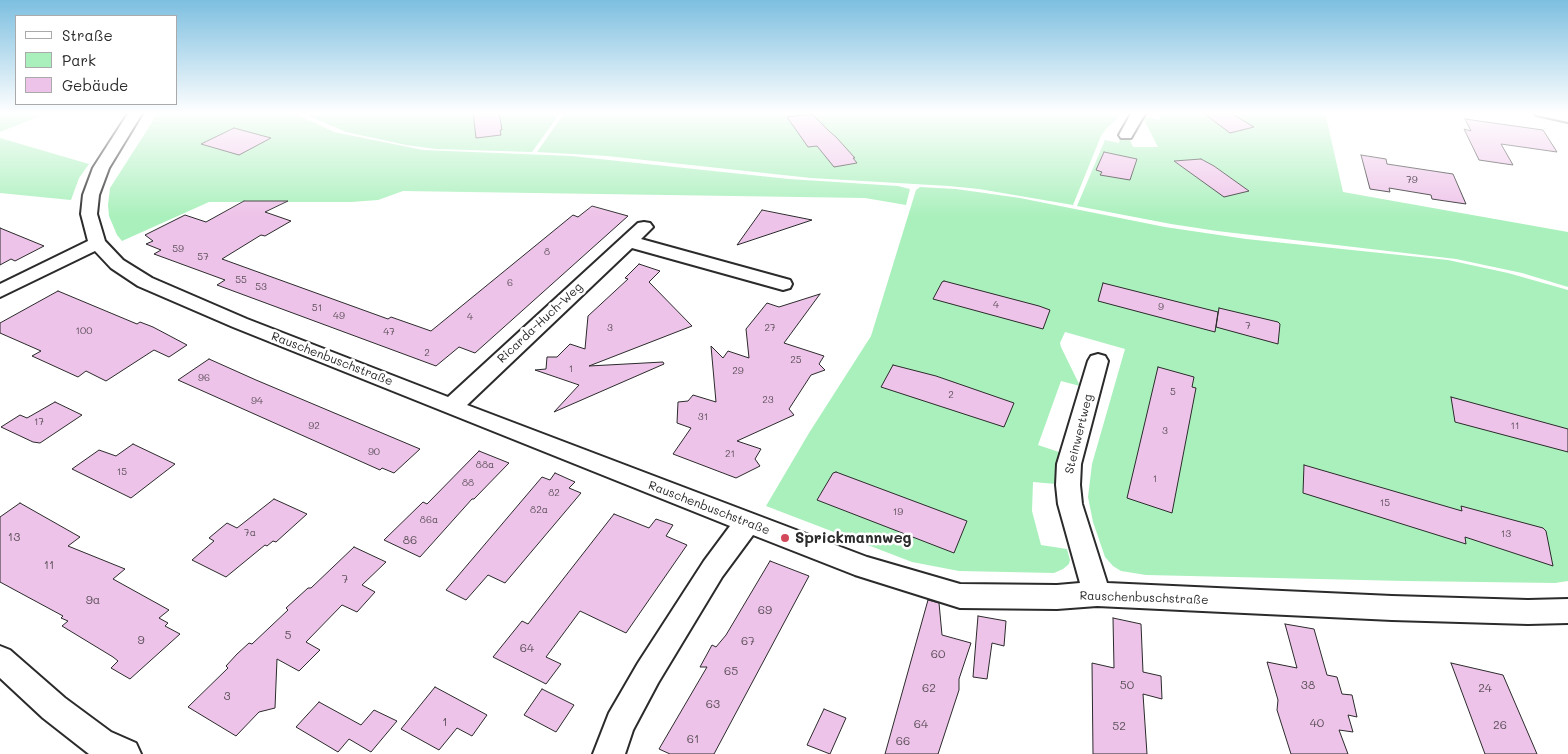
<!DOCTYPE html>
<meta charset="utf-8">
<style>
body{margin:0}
#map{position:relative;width:1568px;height:754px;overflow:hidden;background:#fff;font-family:Mali,sans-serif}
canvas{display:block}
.legend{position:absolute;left:15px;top:15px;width:162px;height:90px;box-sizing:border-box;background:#fff;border:1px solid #aaa;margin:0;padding:6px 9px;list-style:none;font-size:15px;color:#2b2b2b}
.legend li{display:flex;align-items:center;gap:10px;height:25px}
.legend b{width:25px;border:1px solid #aaa}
</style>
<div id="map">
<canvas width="1568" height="754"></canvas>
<ul class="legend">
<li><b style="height:6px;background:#fff"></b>Straße</li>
<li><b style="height:14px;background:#aaf0bc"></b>Park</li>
<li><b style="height:14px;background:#eec3e9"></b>Gebäude</li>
</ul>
</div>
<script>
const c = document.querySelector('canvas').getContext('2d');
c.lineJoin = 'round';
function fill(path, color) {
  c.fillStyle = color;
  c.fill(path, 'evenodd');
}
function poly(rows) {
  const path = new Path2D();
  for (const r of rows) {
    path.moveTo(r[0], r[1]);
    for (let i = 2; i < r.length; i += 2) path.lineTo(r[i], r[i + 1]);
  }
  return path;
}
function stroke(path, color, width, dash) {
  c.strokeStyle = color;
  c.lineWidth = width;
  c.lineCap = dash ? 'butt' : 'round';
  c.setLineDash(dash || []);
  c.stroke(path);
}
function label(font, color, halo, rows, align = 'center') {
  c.font = font + ' Mali,sans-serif';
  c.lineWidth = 5;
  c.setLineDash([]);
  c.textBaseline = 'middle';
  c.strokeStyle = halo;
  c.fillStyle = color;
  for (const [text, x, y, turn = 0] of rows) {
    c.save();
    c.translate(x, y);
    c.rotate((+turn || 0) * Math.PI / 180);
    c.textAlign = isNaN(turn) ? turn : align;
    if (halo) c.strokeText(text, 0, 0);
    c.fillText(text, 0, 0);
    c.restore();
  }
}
const green = poly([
 [0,112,51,112,0,132],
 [157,112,292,112,334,132,423,150,571,156,789,179,898,186,910,189,906,205,865,198,403,191,378,200,351,202,209,202,122,241,117,235,109,216,108,205,110,188,151,124],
 [299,112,561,112,532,152,436,149,406,145,346,132],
 [565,112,1121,112,1119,117,1106,129,1101,136,1073,205,979,189,949,186,811,178,607,156,537,152],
 [1162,112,1325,112,1343,192,1568,232,1568,287,1522,273,1456,259,1217,231,1171,224,1077,206,1105,140,1119,143,1120,137,1130,140,1133,147,1158,147,1144,120,1145,117,1159,120],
 [0,138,89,164,79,178,71,200,0,193],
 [920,187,956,189,1020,198,1165,227,1246,239,1448,260,1508,273,1568,290,1568,581,1555,583,1405,581,1146,575,1121,571,1113,566,1105,557,1093,522,1088,497,1092,464,1125,349,1065,332,1060,343,1061,347,1080,386,1061,381,1038,445,1059,452,1056,484,1033,482,1032,511,1041,545,1067,549,1070,560,1069,564,1063,569,1054,573,959,571,912,562,766,506,809,433,871,336,916,190]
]);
const building = poly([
 [473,112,499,112,502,130,500,130,501,135,476,138,473,112],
 [1202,112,1229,112,1254,127,1230,133,1202,112],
 [812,114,829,131,836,137,855,158,853,158,857,163,834,167,817,146,808,147,787,117,812,114],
 [1465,119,1543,130,1557,152,1501,144,1513,165,1479,160,1464,129,1471,131,1465,119],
 [234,128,271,138,239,155,201,144,234,128],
 [1104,152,1137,159,1130,180,1100,175,1102,172,1096,170,1104,152],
 [1361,155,1386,159,1387,164,1453,174,1466,204,1432,199,1431,195,1389,188,1390,192,1370,189,1361,155],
 [1201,159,1214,166,1249,191,1224,197,1174,161,1201,159],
 [244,201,288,201,265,212,291,221,265,236,261,235,222,259,388,319,391,317,431,331,573,215,578,217,592,206,628,216,475,353,459,347,436,366,217,285,225,280,154,254,161,250,146,244,153,241,145,235,185,215,206,222,244,201],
 [762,210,812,220,737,245,762,210],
 [0,228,44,246,15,261,11,259,0,265,0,228],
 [639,264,660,271,649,282,692,326,589,366,663,362,664,364,554,412,579,385,535,370,546,369,547,357,557,357,570,344,585,349,588,316,628,279,625,278,639,264],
 [944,281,1039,306,1050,310,1043,329,933,299,942,282,944,281],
 [1103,283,1218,312,1215,332,1098,301,1103,283],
 [58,291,137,324,140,322,153,327,187,345,169,357,154,350,106,381,86,371,78,377,32,356,41,351,0,333,0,323,58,291],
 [820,294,784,343,824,356,819,364,825,370,811,375,789,409,794,415,737,441,761,449,755,459,760,466,736,478,673,454,691,428,677,423,678,402,688,401,693,395,716,402,711,346,723,358,728,351,749,358,746,329,767,303,779,307,820,294],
 [1219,308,1278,322,1280,324,1278,344,1216,327,1219,308],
 [209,359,256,380,420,449,394,473,382,468,380,470,178,380,209,359],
 [893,365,936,376,1014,403,1004,427,881,387,893,365],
 [1158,367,1194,377,1192,387,1196,388,1172,513,1127,498,1158,367],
 [1451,397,1568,429,1568,452,1455,422,1451,397],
 [55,402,82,415,40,443,33,442,1,427,20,415,27,418,55,402],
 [133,444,175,464,131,498,72,469,99,450,116,456,133,444],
 [479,451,509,463,474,499,472,499,420,557,384,540,423,502,427,504,479,451],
 [1304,465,1462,511,1461,506,1543,528,1546,531,1553,566,1465,537,1466,544,1303,493,1304,465],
 [836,472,967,521,954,553,817,500,833,473,836,472],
 [555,473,575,482,569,488,581,493,505,583,488,575,466,600,446,590,542,477,550,480,555,473],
 [274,499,307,514,276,542,273,541,267,546,265,545,226,577,192,560,214,541,209,538,227,523,237,528,274,499],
 [20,503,80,537,68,546,125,569,113,579,169,610,159,618,168,623,165,626,180,634,130,679,111,668,118,661,113,657,62,626,68,621,61,618,63,616,0,582,0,517,20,503],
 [614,514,649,528,656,519,673,525,666,536,687,545,626,633,580,611,546,657,561,664,546,684,493,657,522,621,528,624,614,514],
 [354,547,386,562,362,585,375,592,357,612,342,605,306,642,320,650,299,671,277,659,275,708,259,712,236,736,188,707,228,668,226,666,237,654,249,643,252,644,288,610,286,608,308,588,311,588,354,547],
 [770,561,809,576,714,754,670,754,659,749,707,667,700,667,712,645,716,647,726,635,770,561],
 [928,600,939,603,942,635,971,643,959,679,959,690,938,754,885,754,928,600],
 [978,616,1006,621,1004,646,992,643,987,679,973,677,978,616],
 [1113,618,1141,624,1143,672,1161,676,1162,699,1143,694,1147,754,1093,754,1092,663,1114,668,1113,618],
 [1285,624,1314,629,1327,675,1337,677,1342,694,1352,695,1357,717,1348,715,1353,732,1339,730,1348,754,1291,754,1277,710,1278,700,1267,662,1297,668,1285,624],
 [1451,663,1503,675,1537,754,1485,754,1451,663],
 [435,687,487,715,472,736,457,728,439,750,401,729,435,687],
 [542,689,574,705,556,732,524,715,542,689],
 [319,702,361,725,374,710,397,721,371,752,349,739,338,752,296,727,319,702],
 [824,709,846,718,830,754,807,745,824,709]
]);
const street = poly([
 [129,112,143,112,109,168,99,195,97,214,105,241,123,260,152,278,247,319,448,397,638,223,644,222,650,223,653,227,641,239,790,280,792,284,790,288,783,290,632,248,467,405,867,557,960,584,1057,585,1080,583,1058,504,1056,485,1057,464,1088,361,1091,356,1098,354,1105,356,1108,361,1081,464,1080,485,1082,504,1107,583,1392,596,1528,600,1568,599,1568,623,1528,624,1392,620,1097,606,1057,609,960,608,855,575,753,535,722,577,658,683,633,730,625,754,593,754,609,713,638,663,704,561,730,526,233,327,138,286,111,268,95,251,0,297,0,284,88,241,81,214,83,195,93,168,129,112],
 [1132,112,1146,112,1131,138,1121,138,1119,135,1132,112],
 [1534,112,1558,112,1568,114,1568,122,1536,115,1534,112],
 [0,646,10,650,65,698,111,732,136,743,141,754,89,754,43,718,0,678,0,646]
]);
const markers = [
 [785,538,5,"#d1495b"]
];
const numberNames = [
 ["79",1412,180],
 ["59",178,249],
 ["8",547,252],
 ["57",203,257],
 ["55",241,280],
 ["6",510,283],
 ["53",261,287],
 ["4",996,305],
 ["9",1161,307],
 ["51",317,308],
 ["49",339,316],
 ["4",470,317],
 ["7",1248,326],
 ["3",610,328],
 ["27",770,328],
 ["100",84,331],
 ["47",389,332],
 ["2",427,353],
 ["25",796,360],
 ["1",571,369],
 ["29",738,371],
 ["96",204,378],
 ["5",1173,392],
 ["2",951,395],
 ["23",768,400],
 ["94",257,401],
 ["31",703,417],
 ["17",39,422],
 ["92",314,426],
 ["11",1515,426],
 ["3",1165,431],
 ["90",374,452],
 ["21",730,454],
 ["88a",485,465],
 ["15",122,472],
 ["1",1155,479],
 ["88",468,483],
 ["82",554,493],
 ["15",1385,503],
 ["82a",539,510],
 ["19",898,512],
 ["86a",429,520],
 ["7a",250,533],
 ["13",1506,534]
];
const streetNames = [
 ["Ricarda-Huch-Weg",540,323,-43],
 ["Rauschenbuschstraße",332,359,21],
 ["Steinwertweg",1079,434,-76],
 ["Rauschenbuschstraße",709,508,21],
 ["Rauschenbuschstraße",1144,598,2]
];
const nearNumbernames = [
 ["13",14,537],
 ["86",410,540],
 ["11",49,565],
 ["7",345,579],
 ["9a",93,600],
 ["69",765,610],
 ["5",288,635],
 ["9",141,640],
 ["67",748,641],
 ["64",527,648],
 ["60",938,654],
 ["65",731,671],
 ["50",1127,685],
 ["38",1308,685],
 ["62",929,688],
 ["24",1485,688],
 ["3",227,696],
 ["63",713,704],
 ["1",445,722],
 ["40",1317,723],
 ["64",921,724],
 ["26",1500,725],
 ["52",1119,726],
 ["61",693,739],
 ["66",903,741]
];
const nearPoinames = [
 ["Sprickmannweg",795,538]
];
fill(green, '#aaf0bc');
fill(building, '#eec3e9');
stroke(building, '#2b2b2b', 1);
stroke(street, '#2b2b2b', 4);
fill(street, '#fff');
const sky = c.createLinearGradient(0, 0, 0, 217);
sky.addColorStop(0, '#7dbfe0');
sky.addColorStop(0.52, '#fff');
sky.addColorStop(1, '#ffffff00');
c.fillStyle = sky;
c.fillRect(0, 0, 1568, 217);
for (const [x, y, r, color] of markers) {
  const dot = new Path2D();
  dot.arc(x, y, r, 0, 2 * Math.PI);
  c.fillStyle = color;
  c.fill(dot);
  stroke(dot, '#fff', 2);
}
label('10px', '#5c515a', null, numberNames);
label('12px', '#2b2b2b', '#fff', streetNames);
label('12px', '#5c515a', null, nearNumbernames);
label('bold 15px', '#2b2b2b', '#fff', nearPoinames, 'left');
</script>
